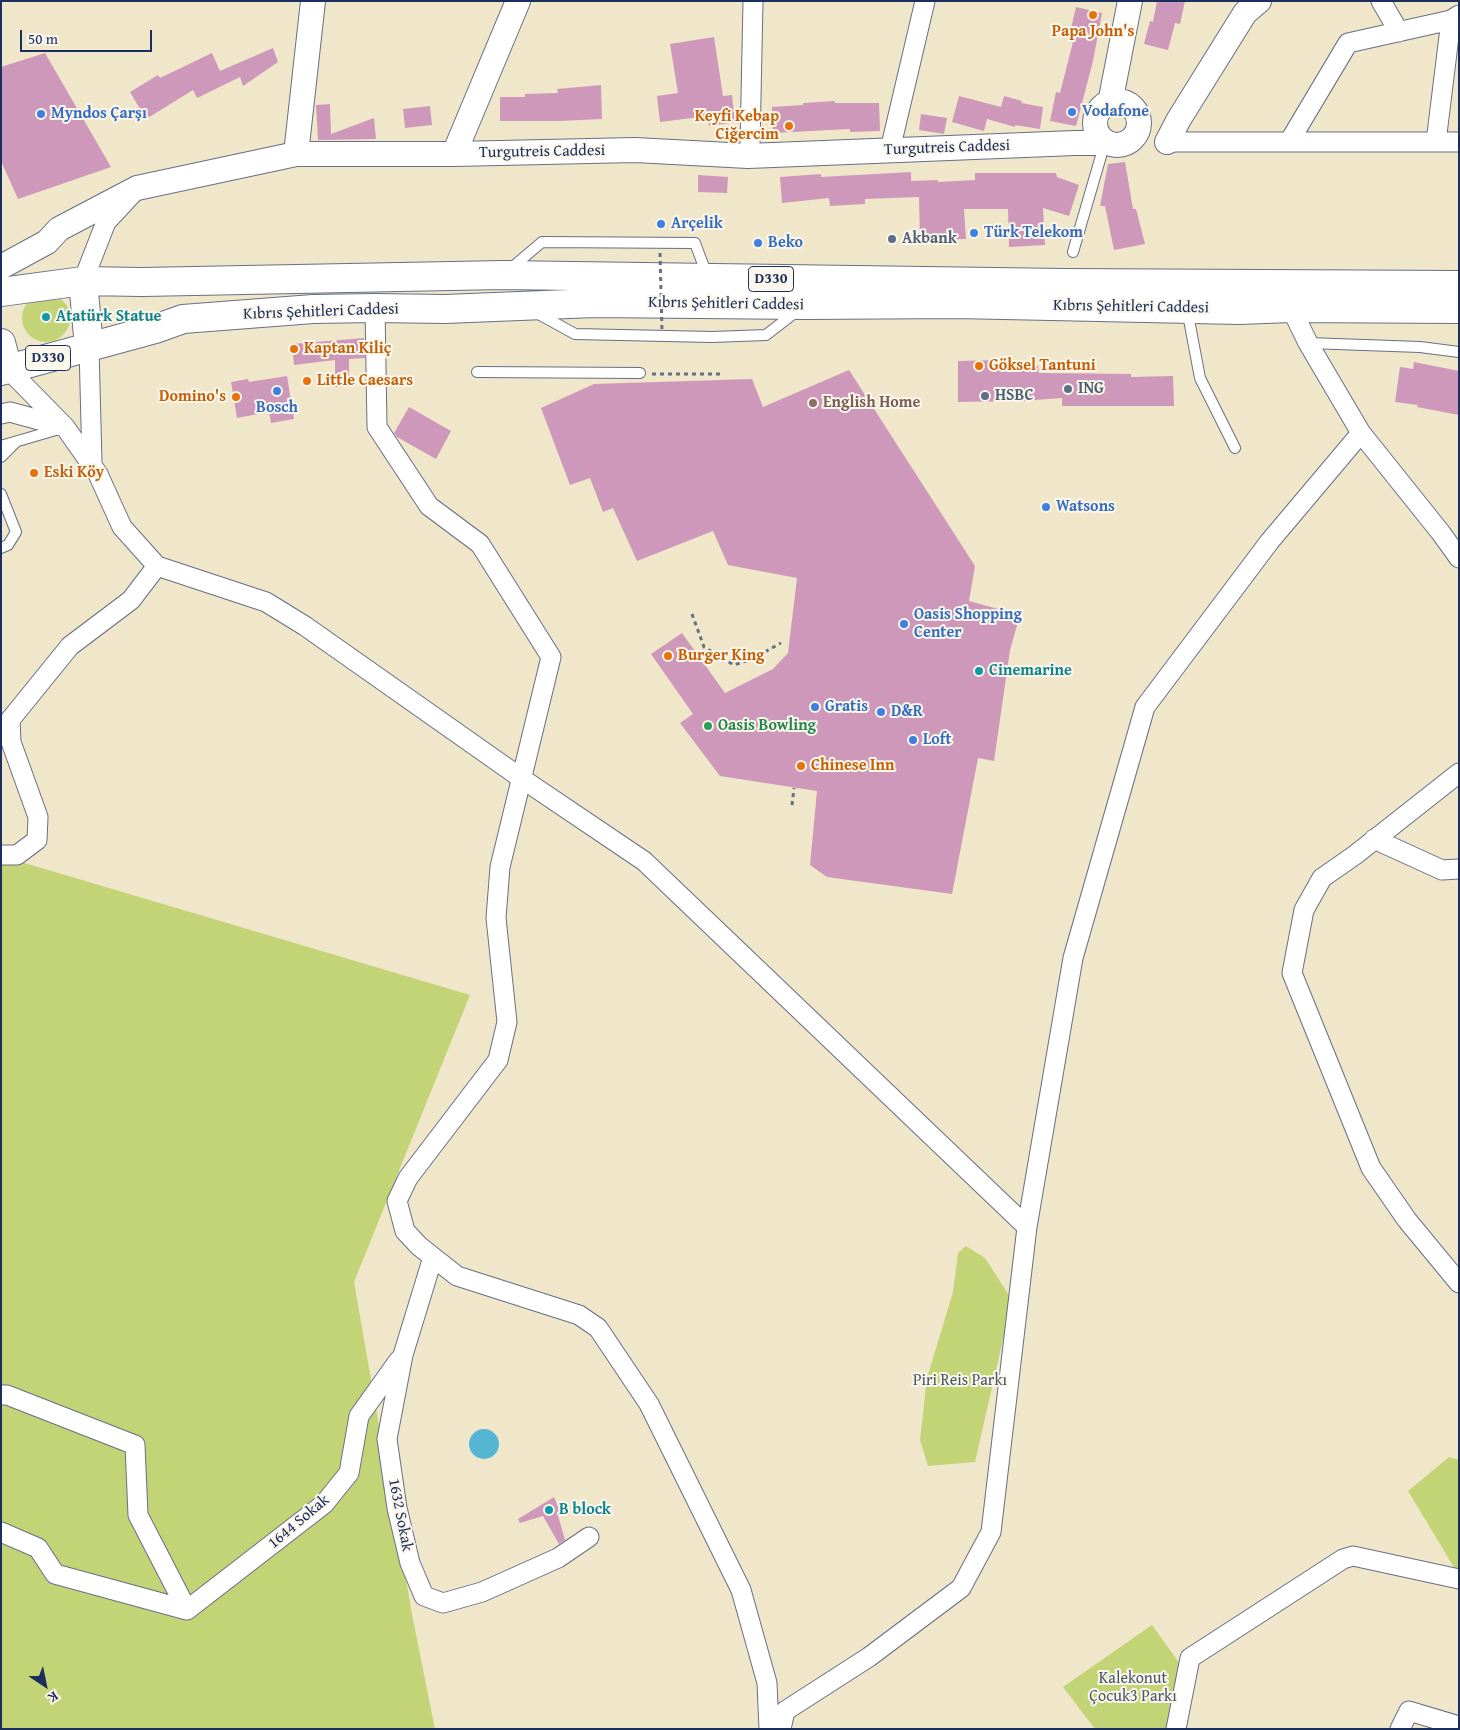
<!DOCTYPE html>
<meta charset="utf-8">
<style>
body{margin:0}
#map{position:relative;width:1460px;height:1730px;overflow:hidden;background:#f0e6ca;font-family:"Gentium Book Plus",serif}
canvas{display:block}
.frame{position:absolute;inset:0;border:2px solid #1b2f5e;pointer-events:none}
.north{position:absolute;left:20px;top:1660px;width:50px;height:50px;-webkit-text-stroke:4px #fbf7ec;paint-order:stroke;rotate:146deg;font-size:14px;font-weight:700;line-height:20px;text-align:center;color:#1b2f5e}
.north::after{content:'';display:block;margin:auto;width:18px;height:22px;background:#1b2f5e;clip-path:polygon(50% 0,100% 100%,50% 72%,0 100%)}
.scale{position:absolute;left:20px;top:30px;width:132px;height:22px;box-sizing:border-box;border:2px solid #1b2f5e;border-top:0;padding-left:6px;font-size:15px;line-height:18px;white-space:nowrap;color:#1b2f5e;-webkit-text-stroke:4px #fbf7ec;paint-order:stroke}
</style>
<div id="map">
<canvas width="1460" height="1730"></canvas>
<div class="frame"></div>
<div class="north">K</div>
<div class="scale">50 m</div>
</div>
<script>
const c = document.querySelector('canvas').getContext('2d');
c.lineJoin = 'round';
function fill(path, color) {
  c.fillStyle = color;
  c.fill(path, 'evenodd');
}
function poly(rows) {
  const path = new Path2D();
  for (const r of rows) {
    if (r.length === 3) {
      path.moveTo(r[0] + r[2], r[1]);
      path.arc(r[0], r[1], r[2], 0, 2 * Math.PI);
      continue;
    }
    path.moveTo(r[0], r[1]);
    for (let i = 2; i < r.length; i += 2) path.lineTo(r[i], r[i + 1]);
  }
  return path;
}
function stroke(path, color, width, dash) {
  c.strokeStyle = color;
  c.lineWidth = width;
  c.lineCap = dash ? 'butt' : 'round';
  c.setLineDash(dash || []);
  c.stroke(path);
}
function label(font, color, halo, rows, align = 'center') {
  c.font = font + ' "Gentium Book Plus",serif';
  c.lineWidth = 4;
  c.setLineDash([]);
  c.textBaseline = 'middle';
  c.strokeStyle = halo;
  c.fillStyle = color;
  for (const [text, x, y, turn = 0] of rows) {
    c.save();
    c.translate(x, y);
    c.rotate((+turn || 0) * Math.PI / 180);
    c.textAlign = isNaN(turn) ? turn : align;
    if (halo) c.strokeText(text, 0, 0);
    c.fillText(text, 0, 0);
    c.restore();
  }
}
const green = poly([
 [46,318,24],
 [1,856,470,995,354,1282,412,1614,435,1729,1,1729],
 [966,1246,985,1258,1012,1300,975,1462,928,1466,920,1440,927,1378,953,1292,958,1253],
 [1449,1457,1459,1460,1459,1570,1455,1569,1408,1491],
 [1152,1625,1180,1664,1169,1729,1095,1729,1063,1687]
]);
const water = poly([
 [484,1444,15]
]);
const building = poly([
 [1157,1,1185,1,1180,24,1175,23,1168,50,1144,44,1150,21,1153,22],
 [1076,7,1102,13,1093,61,1076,126,1050,121,1056,92,1060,93,1073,42,1068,41],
 [714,37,723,96,732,95,735,122,709,126,708,116,660,122,657,96,678,93,670,44],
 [273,48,278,62,243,86,240,77,197,98,193,90,146,119,130,92,158,75,160,78,212,53,220,71],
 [45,53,111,167,18,199,1,161,1,67],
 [601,85,602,119,559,121,500,121,500,97,525,97,525,94,558,93,557,89],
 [959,96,1001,107,1004,96,1022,101,1021,103,1043,107,1040,129,1015,125,1015,127,987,119,984,131,952,122],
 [835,101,835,103,879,103,880,131,850,132,850,129,773,133,772,107,803,105,803,103],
 [330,104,331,134,374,118,376,139,318,140,316,105],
 [430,106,432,125,405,128,403,109],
 [921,114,947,118,944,134,919,130],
 [1125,162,1133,209,1136,209,1145,244,1114,250,1105,206,1100,206,1108,164],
 [911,172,911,181,938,180,938,182,975,180,975,173,1056,173,1057,177,1079,185,1069,216,1043,208,1045,245,1009,247,1008,209,964,209,966,239,920,240,919,197,865,199,865,204,830,206,829,198,782,203,780,177,821,174,821,177],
 [698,175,728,177,727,193,698,192],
 [364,338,365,358,349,359,349,387,335,387,335,360,294,365,292,344],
 [1002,360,1002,369,1038,366,1039,373,1131,374,1131,377,1173,376,1174,406,1062,406,1062,398,1022,401,958,402,958,361],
 [1414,362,1459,371,1459,415,1417,407,1418,405,1395,402,1400,367,1413,369],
 [849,370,975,566,969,601,1020,615,1010,650,994,761,978,758,952,894,827,877,810,865,817,791,720,776,680,723,693,714,651,654,682,633,725,693,773,669,788,653,797,578,728,565,713,531,637,561,613,508,603,512,590,478,570,485,541,408,594,384,752,379,763,407],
 [287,376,294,419,271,423,269,412,237,418,231,382,248,379,249,382],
 [409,407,451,431,436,459,397,437,394,433],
 [554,1497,560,1511,557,1512,565,1540,559,1544,543,1516,520,1523,518,1519]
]);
const path = poly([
 [652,374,722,374],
 [692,614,704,647,734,665,752,659,781,643],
 [792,805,794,788]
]);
const service = poly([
 [1073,252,1101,156,1103,143],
 [509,270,542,242,695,243,707,275],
 [1187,309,1200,378,1235,448],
 [535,312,575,334,712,337,766,335,797,311],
 [1308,343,1420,347,1459,352],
 [477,372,640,373],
 [1,446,59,429],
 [1,457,16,442],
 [1,494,16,532,8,545,1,548]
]);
const minor = poly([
 [1381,1,1399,32],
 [1167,142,1459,142],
 [1289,142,1348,43,1451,20,1459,15],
 [1436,142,1451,20],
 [890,150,925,1],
 [748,156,750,146,753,1],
 [83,281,106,222,132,194],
 [375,308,377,427,429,506,480,544,551,657,500,867,496,918,507,1022,498,1060,408,1178,397,1201,405,1231,419,1246,457,1276,579,1315,598,1328,649,1404,741,1590,767,1683,769,1729],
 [1291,308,1308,343,1361,433,1441,533,1459,558],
 [89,347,92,463],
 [8,369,65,427,98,474,122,527,157,566,266,602,305,626,521,778,644,861,1027,1227],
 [1,414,10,412,65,427],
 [1459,773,1355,855,1322,878,1304,910,1292,973,1371,1168,1407,1220,1459,1283],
 [1374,839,1442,870,1459,869],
 [1,855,17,855,37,840,38,817,11,742,10,720,70,646,131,600,157,566],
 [433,1257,403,1355,387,1439,397,1508,410,1563,424,1596,443,1603,482,1592,558,1558,589,1537],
 [1,1395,7,1395,135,1445,138,1515,187,1610,55,1574,38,1548,1,1532],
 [187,1610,324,1504,349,1473,359,1416,399,1360],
 [781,1729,785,1711,869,1657,961,1588,991,1532,1027,1227,1073,958,1145,707,1270,541,1361,433],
 [1176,1729,1190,1658,1343,1559,1353,1556,1459,1579],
 [1400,1729,1409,1711,1459,1726]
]);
const tertiary = poly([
 [1117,123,22],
 [1110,103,1130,1],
 [1167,142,1179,119,1245,13,1259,1],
 [296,154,313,1],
 [454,154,518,1],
 [1,267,47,242,59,229,137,188,296,154,454,154,635,150,748,156,1075,143,1108,143]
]);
const trunk = poly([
 [83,281,89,347],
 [1,292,83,281,142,282,503,275,1064,283,1459,285],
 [1,343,8,369],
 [1,371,155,329,183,319,313,309,375,308,445,309,594,303,805,305,957,304,1239,310,1291,308,1459,309]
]);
const pathBridge = poly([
 [660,253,662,331]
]);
const markers = [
 [1093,15,5,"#e8710a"],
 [1072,112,5,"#3f7fe0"],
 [41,114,5,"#3f7fe0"],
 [789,126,5,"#e8710a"],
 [661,224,5,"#3f7fe0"],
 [974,233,5,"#3f7fe0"],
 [892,239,5,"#5c6f8a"],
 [758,243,5,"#3f7fe0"],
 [46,317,5,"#0f9aa8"],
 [294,349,5,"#e8710a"],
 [979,366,5,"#e8710a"],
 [307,381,5,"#e8710a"],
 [1068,389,5,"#5c6f8a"],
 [277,391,5,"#3f7fe0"],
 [985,396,5,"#5c6f8a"],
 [236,397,5,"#e8710a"],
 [813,403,5,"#8d6e63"],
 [34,473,5,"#e8710a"],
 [1046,507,5,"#3f7fe0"],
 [904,624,5,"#3f7fe0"],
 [668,656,5,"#e8710a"],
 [979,671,5,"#0f9aa8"],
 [815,707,5,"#3f7fe0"],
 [881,712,5,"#3f7fe0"],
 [708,726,5,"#2e9e5b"],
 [913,740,5,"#3f7fe0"],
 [801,766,5,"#e8710a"],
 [549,1510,5,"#0f9aa8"]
];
const shields = [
 [771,279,45],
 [48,358,45]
];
const shieldNames = [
 ["D330",771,279],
 ["D330",48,358]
];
const foodNames = [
 ["Papa John's",1093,32,"center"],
 ["Keyfi Kebap",779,117,"right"],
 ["Ciğercim",779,135,"right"],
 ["Kaptan Kiliç",304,349],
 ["Göksel Tantuni",989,366],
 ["Little Caesars",317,381],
 ["Domino's",226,397,"right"],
 ["Eski Köy",44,473],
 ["Burger King",678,656],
 ["Chinese Inn",811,766]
];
const shopNames = [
 ["Vodafone",1082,112],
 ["Myndos Çarşı",51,114],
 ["Arçelik",671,224],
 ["Türk Telekom",984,233],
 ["Beko",768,243],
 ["Bosch",277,408,"center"],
 ["Watsons",1056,507],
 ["Oasis Shopping",914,615],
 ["Center",914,633],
 ["Gratis",825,707],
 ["D&R",891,712],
 ["Loft",923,740]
];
const streetNames = [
 ["Turgutreis Caddesi",947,148,-2],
 ["Turgutreis Caddesi",542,152,-1],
 ["Kıbrıs Şehitleri Caddesi",726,304,1],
 ["Kıbrıs Şehitleri Caddesi",1131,307,1],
 ["Kıbrıs Şehitleri Caddesi",321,312,-2],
 ["1632 Sokak",400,1515,79],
 ["1644 Sokak",299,1522,-40]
];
const serviceNames = [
 ["Akbank",902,239],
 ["ING",1078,389],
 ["HSBC",995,396]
];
const cultureNames = [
 ["Atatürk Statue",56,317],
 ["Cinemarine",989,671],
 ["B block",559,1510]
];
const educationNames = [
 ["English Home",823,403]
];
const leisureNames = [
 ["Oasis Bowling",718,726]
];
const parkNames = [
 ["Piri Reis Parkı",960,1381],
 ["Kalekonut",1133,1679],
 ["Çocuk3 Parkı",1133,1697]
];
fill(green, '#c3d477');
fill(water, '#55b6d4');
fill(building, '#cd98b9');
stroke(service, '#666f84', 12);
stroke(minor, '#666f84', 21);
stroke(tertiary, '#666f84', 26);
stroke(trunk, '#666f84', 30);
stroke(path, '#666f84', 3, [4, 4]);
stroke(service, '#fff', 10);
stroke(minor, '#fff', 19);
stroke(tertiary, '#fff', 24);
stroke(trunk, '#fff', 28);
stroke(pathBridge, '#666f84', 3, [4, 4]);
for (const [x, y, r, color] of markers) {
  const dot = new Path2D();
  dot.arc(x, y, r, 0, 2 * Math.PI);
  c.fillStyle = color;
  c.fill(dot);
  stroke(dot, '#fbf7ec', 2);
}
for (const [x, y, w] of shields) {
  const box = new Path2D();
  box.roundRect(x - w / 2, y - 12.5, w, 25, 4);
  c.fillStyle = '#fbf7ec';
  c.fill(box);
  stroke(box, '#1b2f5e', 1);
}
label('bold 15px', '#1b2f5e', null, shieldNames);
label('bold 16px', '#c56008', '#fbf7ec', foodNames, 'left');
label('bold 16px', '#366cbe', '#fbf7ec', shopNames, 'left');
label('16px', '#1b2f5e', '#fbf7ec', streetNames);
label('bold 16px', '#4e5e75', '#fbf7ec', serviceNames, 'left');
label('bold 16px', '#0d838f', '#fbf7ec', cultureNames, 'left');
label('bold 16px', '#785e54', '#fbf7ec', educationNames, 'left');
label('bold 16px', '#27864d', '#fbf7ec', leisureNames, 'left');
label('16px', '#455864', '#fbf7ec', parkNames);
</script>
